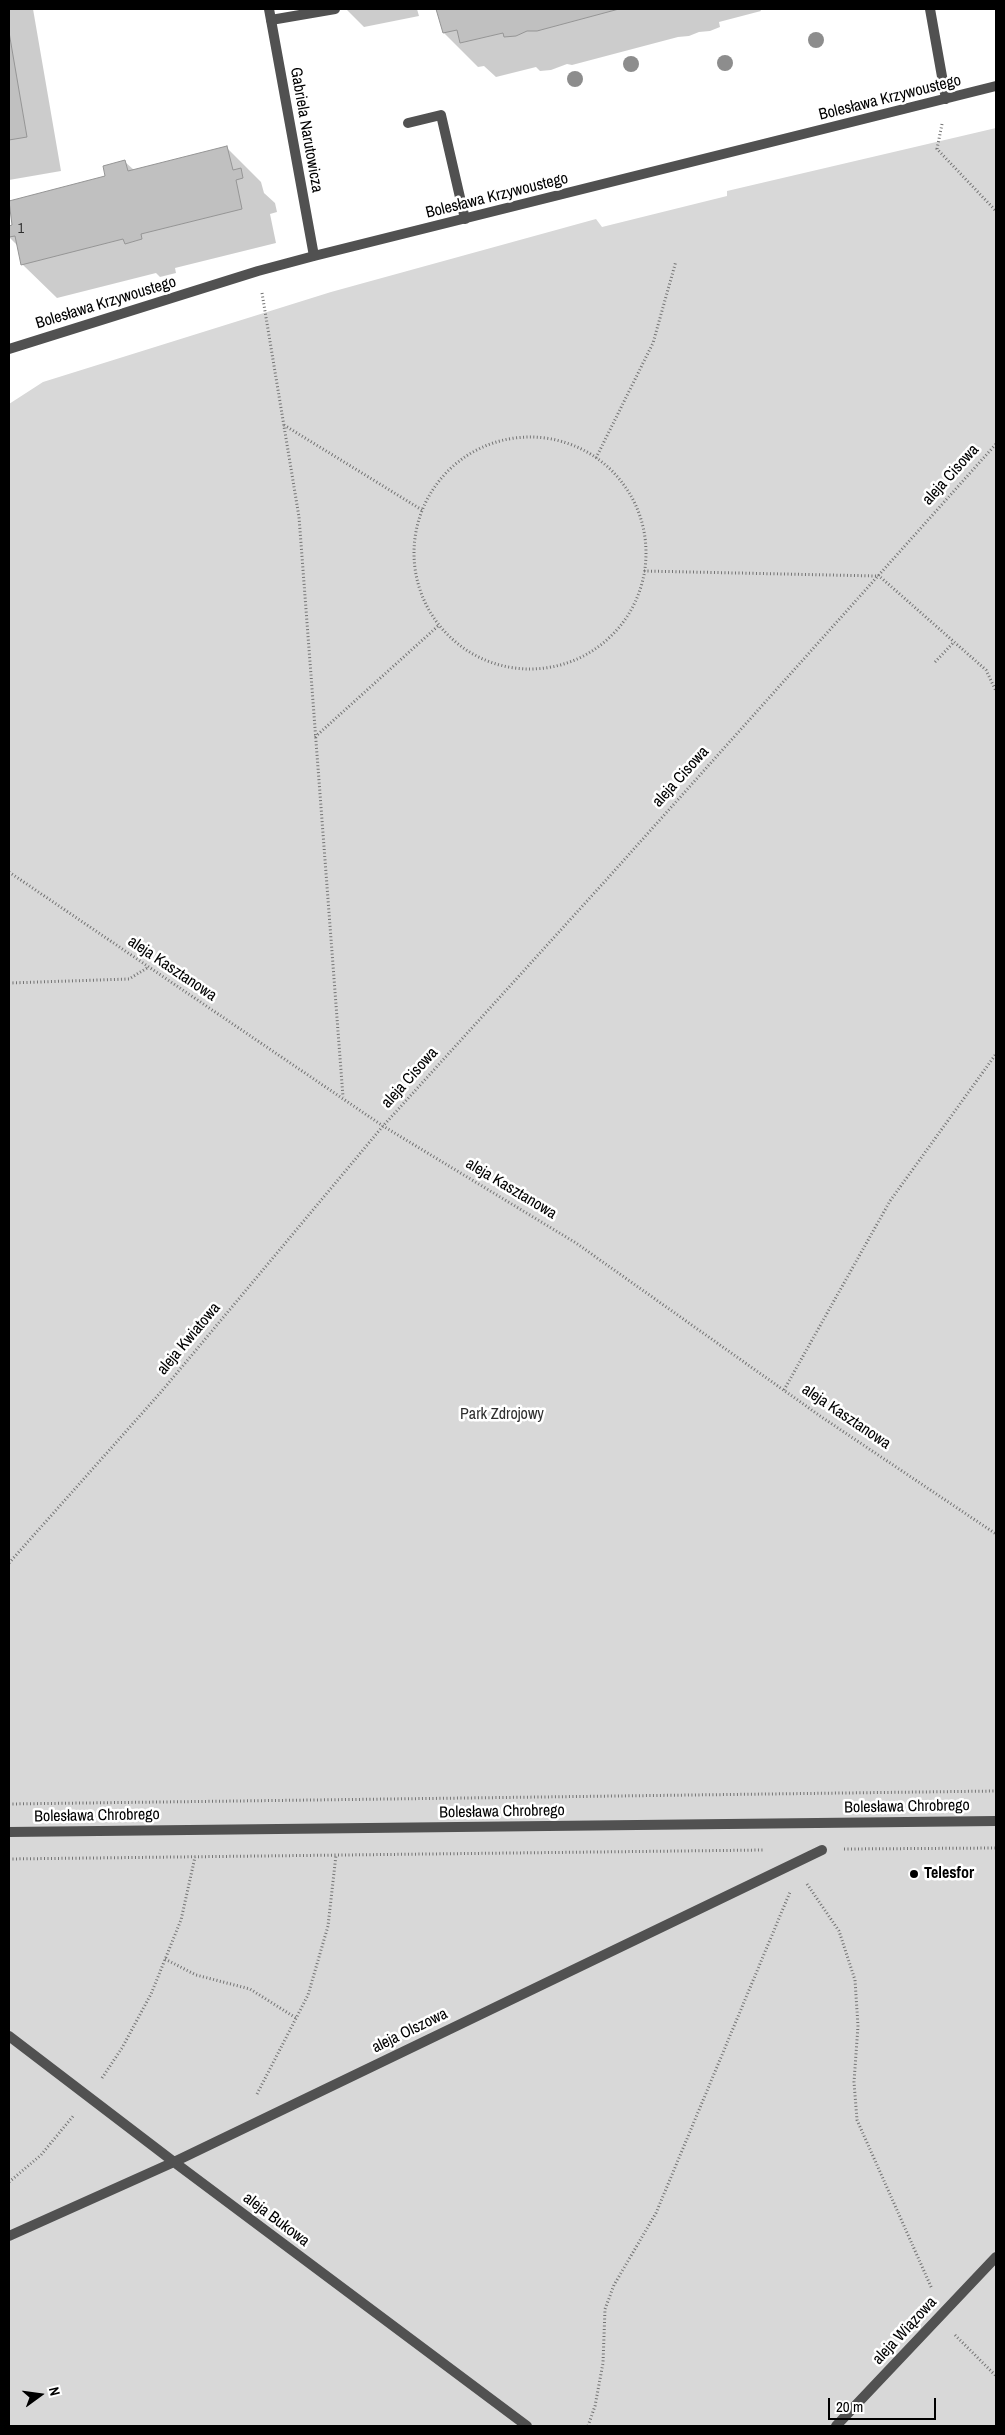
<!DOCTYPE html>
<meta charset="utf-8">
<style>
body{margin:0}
#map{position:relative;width:1005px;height:2435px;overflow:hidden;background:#fff;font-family:"Archivo Narrow",sans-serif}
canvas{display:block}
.frame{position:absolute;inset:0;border:10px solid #000;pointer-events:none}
.north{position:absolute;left:15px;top:2370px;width:50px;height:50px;-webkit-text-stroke:4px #fff;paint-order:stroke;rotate:76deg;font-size:14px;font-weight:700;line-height:20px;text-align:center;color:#000}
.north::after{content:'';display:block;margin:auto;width:18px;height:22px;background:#000;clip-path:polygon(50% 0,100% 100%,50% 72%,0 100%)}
.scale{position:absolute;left:828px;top:2398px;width:108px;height:22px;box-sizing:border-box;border:2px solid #000;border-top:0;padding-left:6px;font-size:15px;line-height:18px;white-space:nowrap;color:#000;-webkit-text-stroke:4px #fff;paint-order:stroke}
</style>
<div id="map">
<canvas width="1005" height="2435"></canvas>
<div class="frame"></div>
<div class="north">N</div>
<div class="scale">20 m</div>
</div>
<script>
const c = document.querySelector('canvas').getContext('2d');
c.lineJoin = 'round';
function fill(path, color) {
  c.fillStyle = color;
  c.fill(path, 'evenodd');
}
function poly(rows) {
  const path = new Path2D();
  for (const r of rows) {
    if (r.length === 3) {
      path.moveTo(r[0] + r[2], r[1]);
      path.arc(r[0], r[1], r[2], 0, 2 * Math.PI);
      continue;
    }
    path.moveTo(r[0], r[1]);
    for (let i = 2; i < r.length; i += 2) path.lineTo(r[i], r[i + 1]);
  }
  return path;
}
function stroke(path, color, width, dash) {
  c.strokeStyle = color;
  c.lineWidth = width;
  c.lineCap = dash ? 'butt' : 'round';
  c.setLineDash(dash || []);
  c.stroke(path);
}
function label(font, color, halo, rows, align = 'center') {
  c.font = font + ' "Archivo Narrow",sans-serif';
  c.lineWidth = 5;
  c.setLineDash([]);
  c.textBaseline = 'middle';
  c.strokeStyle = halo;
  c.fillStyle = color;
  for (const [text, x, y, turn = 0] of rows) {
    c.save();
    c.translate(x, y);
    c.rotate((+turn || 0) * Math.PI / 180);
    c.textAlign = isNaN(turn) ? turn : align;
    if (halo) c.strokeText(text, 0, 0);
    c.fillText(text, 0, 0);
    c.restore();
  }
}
const green = poly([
 [996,128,996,2426,9,2426,9,404,43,382,331,292,596,219,602,227,727,196,727,191]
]);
const shadow = poly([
 [9,9,33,9,61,171,9,180],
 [346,9,417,9,419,16,364,27],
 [438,9,760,9,761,11,719,22,720,27,710,31,699,32,689,36,678,37,572,65,567,64,551,70,540,71,536,67,496,77,484,66,478,67,444,33],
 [227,148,261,182,264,193,275,203,277,212,270,214,276,243,175,268,176,273,160,277,156,273,57,298,22,264,19,247,9,237,9,227,14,226,9,202,107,177,125,162,134,170]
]);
const building = poly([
 [436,9,619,9,537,31,527,31,516,36,504,37,503,33,460,43,457,30,443,33,436,9],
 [9,32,27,137,9,140,9,32],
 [227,146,233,170,241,168,243,178,236,180,242,209,141,234,142,239,125,244,123,239,21,265,15,236,9,237,9,226,12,225,9,201,105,176,103,166,125,160,128,171,227,146]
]);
const path = poly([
 [942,124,937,149,996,211],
 [262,293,299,517,343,1097],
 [284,425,422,510],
 [530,553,116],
 [596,458,653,343,676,261],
 [644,571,877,576],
 [878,575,986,670,996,691],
 [935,662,954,642],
 [315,737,438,626],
 [9,872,383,1126,576,1243,823,1418,996,1534],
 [9,983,129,979,147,968],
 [784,1390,890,1201,996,1054],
 [9,1563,161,1392,383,1126,607,879,996,444],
 [9,1804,996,1791],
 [844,1849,996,1848],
 [9,1859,763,1850],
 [807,1884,839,1931,855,1980,858,2026,854,2082,857,2120,932,2289],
 [165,1959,196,1975,250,1989,296,2018],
 [102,2078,122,2048,151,1994,181,1920,195,1857],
 [257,2094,308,1995,328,1926,336,1855],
 [9,2182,41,2155,74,2115],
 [955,2335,996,2376],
 [588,2426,595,2406,603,2363,605,2309,614,2285,656,2213,790,1892]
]);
const service = poly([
 [271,20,335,9],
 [408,123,441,115,465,219]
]);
const pedestrian = poly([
 [9,2036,174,2162,527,2426],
 [9,2236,174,2162,822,1850],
 [836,2426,996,2257]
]);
const minor = poly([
 [269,9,314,256],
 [930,9,946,99],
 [9,349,258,271,314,256,996,86],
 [9,1832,996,1821]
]);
const trees = [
 [816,40],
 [725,63],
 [631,64],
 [575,79]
];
const markers = [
 [914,1874,5,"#000"]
];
const numberNames = [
 ["1",21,229]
];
const streetNames = [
 ["Bolesława Krzywoustego",890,98,-14],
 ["Gabriela Narutowicza",306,130,80],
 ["Bolesława Krzywoustego",497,196,-14],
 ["Bolesława Krzywoustego",106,303,-17],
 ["aleja Cisowa",951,475,-48],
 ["aleja Cisowa",681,777,-48],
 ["aleja Kasztanowa",172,969,34],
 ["aleja Cisowa",410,1078,-48],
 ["aleja Kasztanowa",511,1189,31],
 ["aleja Kwiatowa",189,1339,-50],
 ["aleja Kasztanowa",846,1417,34],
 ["Bolesława Chrobrego",907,1807,-1],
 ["Bolesława Chrobrego",502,1812,-1],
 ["Bolesława Chrobrego",97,1816,-1],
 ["aleja Olszowa",410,2031,-26],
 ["aleja Bukowa",276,2220,37],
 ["aleja Wiązowa",905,2331,-47]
];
const parkNames = [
 ["Park Zdrojowy",502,1415]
];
const poiNames = [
 ["Telesfor",924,1874]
];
fill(green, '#d8d8d8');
fill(shadow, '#0003');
fill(building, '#c0c0c0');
stroke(building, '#959595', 1);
stroke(path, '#737373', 3, [1, 2.5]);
stroke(service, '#515151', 10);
stroke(pedestrian, '#515151', 10);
stroke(minor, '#515151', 10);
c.fillStyle = '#8d8d8d';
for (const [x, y] of trees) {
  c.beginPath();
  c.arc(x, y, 8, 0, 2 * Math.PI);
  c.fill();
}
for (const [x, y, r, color] of markers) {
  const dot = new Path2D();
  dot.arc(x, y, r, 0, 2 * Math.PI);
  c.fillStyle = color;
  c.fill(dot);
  stroke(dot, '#fff', 2);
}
label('14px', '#303030', null, numberNames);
label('16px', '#000', '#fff', streetNames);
label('16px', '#2f2f2f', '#fff', parkNames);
label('bold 16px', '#000', '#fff', poiNames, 'left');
</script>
